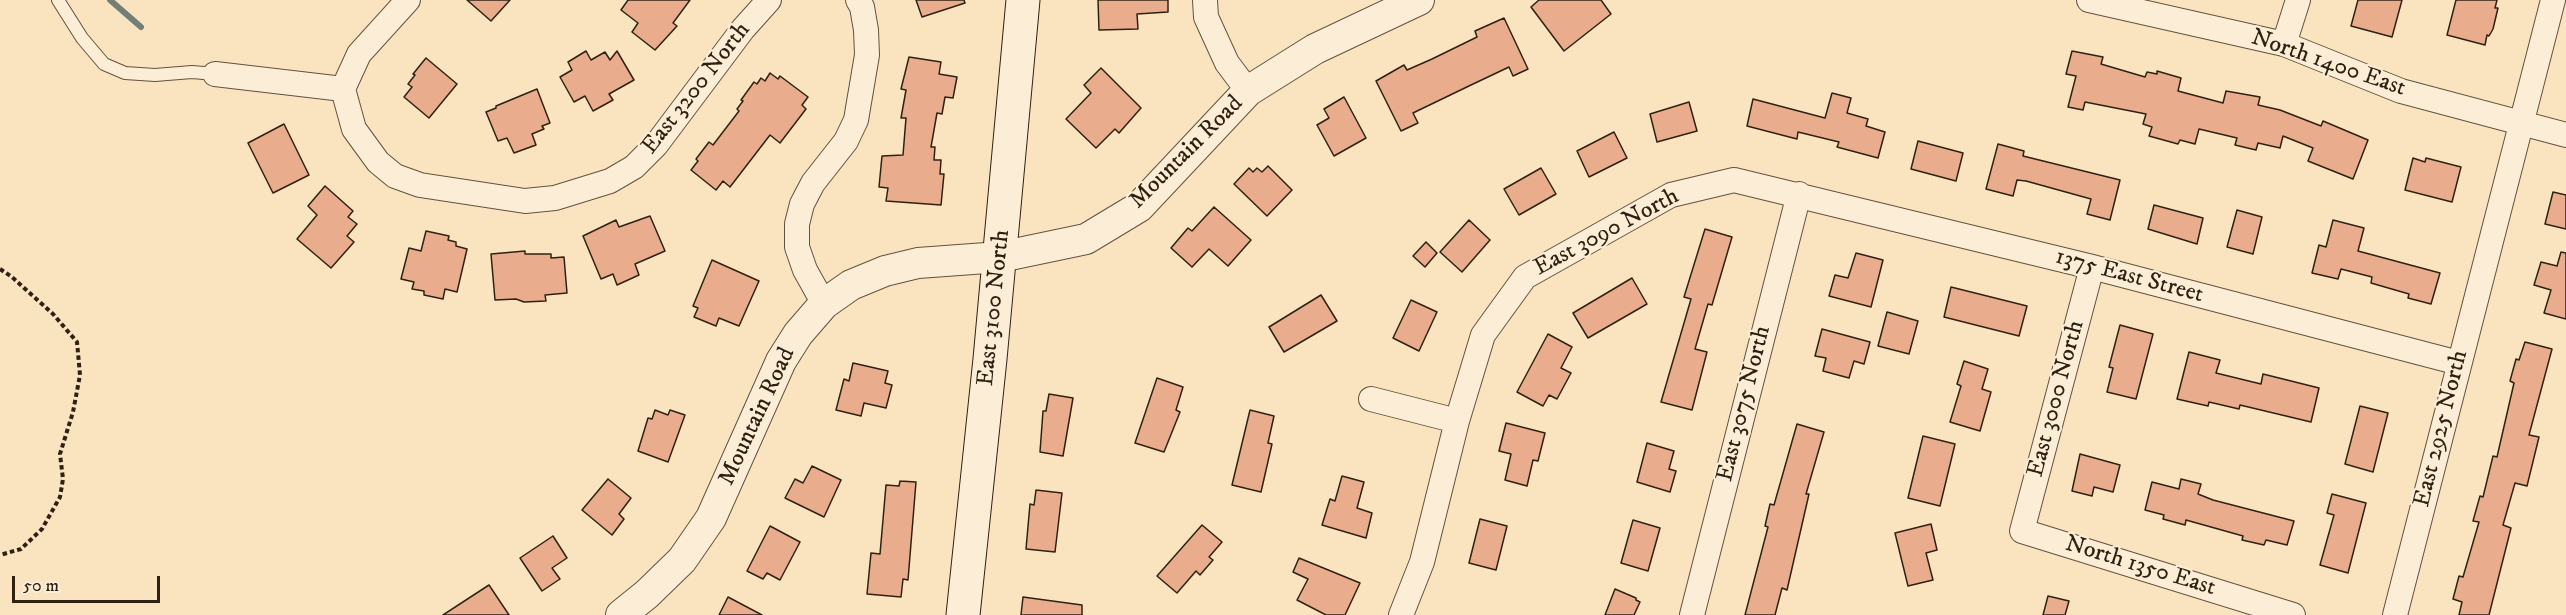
<!DOCTYPE html>
<style>
body{margin:0}
#map{position:relative;width:2566px;height:615px;overflow:hidden;background:#fae4c0;font-family:"IM FELL DW Pica",serif}
canvas{display:block}
.scale{position:absolute;left:12px;top:576px;width:148px;height:27px;box-sizing:border-box;border:3px solid #2f2112;border-top:0;padding-left:8px;font-size:18px;line-height:21px;white-space:nowrap;color:#2f2112;-webkit-text-stroke:4px #fcedd6;paint-order:stroke}
</style>
<div id="map">
<canvas width="2566" height="615"></canvas>
<div class="scale">50 m</div>
</div>
<script>
const c = document.querySelector('canvas').getContext('2d');
c.lineJoin = 'round';
function poly(rows) {
  const path = new Path2D();
  for (const r of rows) {
    path.moveTo(r[0], r[1]);
    for (let i = 2; i < r.length; i += 2) path.lineTo(r[i], r[i + 1]);
  }
  return path;
}
function stroke(path, color, width, dash) {
  c.strokeStyle = color;
  c.lineWidth = width;
  c.lineCap = dash ? 'butt' : 'round';
  c.setLineDash(dash || []);
  c.stroke(path);
}
function fill(path, color) {
  c.fillStyle = color;
  c.fill(path, 'evenodd');
}
function label(font, color, halo, rows, align = 'center') {
  c.font = font + ' "IM FELL DW Pica",serif';
  c.lineWidth = 4.5;
  c.setLineDash([]);
  c.textBaseline = 'middle';
  c.strokeStyle = halo;
  c.fillStyle = color;
  for (const [text, x, y, turn = 0] of rows) {
    c.save();
    c.translate(x, y);
    c.rotate((+turn || 0) * Math.PI / 180);
    c.textAlign = isNaN(turn) ? turn : align;
    if (halo) c.strokeText(text, 0, 0);
    c.fillText(text, 0, 0);
    c.restore();
  }
}
const stream = poly([
 [110,0,141,27]
]);
const building = poly([
 [467,0,510,0,491,21,467,0],
 [628,0,690,0,673,23,677,26,655,50,632,32,638,23,621,10,628,0],
 [916,0,964,0,965,3,922,17,916,0],
 [1098,0,1168,0,1168,12,1137,14,1138,29,1099,30,1098,0],
 [1539,0,1601,0,1611,14,1564,51,1531,7,1539,0],
 [2358,0,2402,0,2392,37,2351,26,2358,0],
 [2456,0,2497,0,2495,8,2498,8,2493,29,2489,36,2487,35,2485,45,2447,35,2456,0],
 [1504,18,1528,69,1513,76,1509,67,1471,85,1413,113,1418,123,1401,131,1376,81,1404,65,1407,70,1432,59,1477,37,1475,31,1504,18],
 [586,51,591,60,605,52,610,60,617,51,634,80,609,94,613,100,593,111,585,96,574,102,560,77,572,70,568,62,586,51],
 [2072,51,2103,57,2101,64,2145,77,2147,72,2157,74,2157,71,2181,78,2178,91,2223,103,2226,91,2260,97,2258,105,2280,110,2321,126,2323,121,2368,140,2353,179,2308,161,2313,148,2283,136,2280,148,2258,143,2256,150,2235,145,2237,138,2199,129,2195,144,2180,140,2178,144,2149,136,2152,127,2143,124,2146,114,2085,102,2083,110,2068,107,2076,76,2066,74,2072,51],
 [909,57,941,62,939,74,957,77,953,98,945,97,942,114,937,113,931,147,935,147,934,160,941,160,940,174,944,174,941,205,886,201,888,188,879,187,882,156,903,155,906,118,901,118,906,90,901,89,909,57],
 [426,58,457,84,429,118,404,97,412,87,408,84,415,75,413,74,426,58],
 [1101,68,1141,108,1119,133,1115,129,1096,148,1066,119,1091,93,1084,85,1101,68],
 [770,73,778,79,780,76,808,97,802,105,806,109,780,143,770,135,730,187,723,181,716,190,691,170,698,161,696,159,709,142,713,145,739,111,737,109,743,101,741,100,754,82,757,84,761,78,765,81,770,73],
 [537,89,550,123,542,126,544,129,532,134,536,145,514,153,507,138,498,141,486,112,496,108,496,106,537,89],
 [1832,93,1851,98,1847,113,1868,119,1866,126,1885,132,1878,158,1837,147,1839,142,1798,132,1797,139,1747,126,1753,99,1825,118,1832,93],
 [1344,97,1366,138,1334,156,1317,125,1329,118,1324,109,1344,97],
 [1689,102,1697,131,1657,142,1650,114,1689,102],
 [284,124,309,175,273,193,248,143,284,124],
 [1614,132,1627,158,1589,177,1577,151,1614,132],
 [1918,141,1963,153,1956,181,1911,169,1918,141],
 [1998,144,2024,151,2023,156,2120,180,2110,220,2087,214,2091,199,2026,181,2017,180,2013,196,1986,189,1998,144],
 [2413,158,2425,162,2426,158,2461,167,2452,202,2405,190,2413,158],
 [1268,166,1292,190,1267,216,1234,184,1249,168,1253,172,1257,168,1262,172,1268,166],
 [1541,168,1556,194,1519,215,1504,189,1541,168],
 [325,186,353,211,348,217,357,224,347,236,354,242,331,268,297,239,317,215,308,206,325,186],
 [2553,192,2566,195,2566,229,2545,224,2553,192],
 [2154,205,2203,218,2197,244,2148,229,2154,205],
 [1214,207,1251,240,1228,266,1209,249,1192,267,1171,248,1188,228,1192,231,1214,207],
 [2237,210,2262,217,2253,254,2227,247,2237,210],
 [650,216,665,251,635,264,639,275,617,285,613,274,601,279,583,236,616,220,619,227,650,216],
 [1469,220,1490,240,1462,272,1440,252,1469,220],
 [2333,220,2364,228,2358,251,2440,273,2431,304,2408,298,2409,294,2371,283,2372,277,2341,269,2338,279,2312,273,2319,245,2326,247,2333,220],
 [1705,229,1732,237,1712,305,1708,304,1695,349,1707,352,1692,410,1661,402,1691,299,1684,297,1705,229],
 [426,231,449,236,448,240,456,242,456,246,467,249,457,292,445,289,443,299,424,295,424,291,412,289,414,282,401,279,409,248,421,251,426,231],
 [1426,242,1437,253,1425,267,1413,256,1426,242],
 [525,251,525,254,551,254,551,258,564,257,567,293,545,295,546,301,524,302,516,299,495,300,491,254,525,251],
 [2561,252,2566,253,2566,319,2544,313,2551,290,2534,285,2541,262,2557,266,2561,252],
 [1856,253,1883,260,1871,307,1829,296,1835,275,1848,278,1856,253],
 [712,260,759,281,739,326,719,318,716,326,694,317,698,308,693,306,712,260],
 [1632,278,1647,304,1588,338,1573,313,1632,278],
 [1951,287,2027,306,2019,336,1944,317,1951,287],
 [1321,295,1337,321,1284,352,1269,327,1321,295],
 [1411,300,1437,312,1419,351,1393,338,1411,300],
 [1887,312,1918,321,1909,354,1878,346,1887,312],
 [2120,325,2153,334,2136,399,2107,392,2113,368,2109,367,2120,325],
 [1822,329,1870,342,1864,364,1854,361,1849,378,1823,371,1826,358,1815,356,1822,329],
 [1548,334,1572,347,1561,368,1571,373,1557,399,1549,395,1543,406,1517,392,1548,334],
 [2525,342,2552,349,2529,435,2539,437,2527,486,2515,483,2503,525,2511,528,2489,615,2459,615,2462,602,2453,599,2459,576,2463,577,2479,522,2473,521,2480,496,2483,497,2493,456,2497,457,2514,383,2510,381,2516,359,2519,360,2525,342],
 [2189,352,2220,360,2216,373,2261,384,2263,374,2319,388,2311,422,2240,405,2239,409,2209,402,2208,406,2177,399,2189,352],
 [1964,361,1988,369,1982,389,1991,392,1980,431,1950,422,1961,386,1957,384,1964,361],
 [853,363,888,371,885,383,892,385,886,408,864,403,861,416,836,410,844,379,849,381,853,363],
 [1157,378,1183,387,1176,410,1180,412,1164,452,1135,443,1157,378],
 [1049,394,1073,398,1063,456,1040,452,1043,411,1046,411,1049,394],
 [2360,406,2388,413,2373,472,2345,464,2360,406],
 [655,410,668,415,670,410,685,415,668,462,638,451,648,418,652,419,655,410],
 [1250,410,1274,416,1268,443,1272,444,1261,492,1232,485,1250,410],
 [1506,423,1545,433,1538,461,1533,460,1527,486,1505,480,1511,454,1499,451,1506,423],
 [1797,424,1824,432,1806,494,1809,494,1787,590,1782,588,1775,615,1745,615,1768,527,1765,526,1770,504,1774,505,1797,424],
 [1923,436,1955,444,1940,506,1908,498,1923,436],
 [1647,443,1674,451,1669,469,1676,471,1670,492,1637,482,1647,443],
 [2080,454,2120,465,2113,492,2094,487,2092,496,2072,491,2080,454],
 [812,466,841,480,824,517,785,498,795,479,803,483,812,466],
 [1342,476,1364,482,1357,508,1372,513,1366,538,1322,525,1330,499,1335,501,1342,476],
 [608,479,631,498,619,514,624,519,612,535,582,510,608,479],
 [2181,479,2201,484,2198,494,2213,500,2294,521,2287,545,2266,540,2264,545,2242,540,2243,536,2186,520,2185,525,2163,519,2164,515,2145,510,2152,482,2179,489,2181,479],
 [900,481,916,482,908,580,903,579,901,597,867,594,871,553,880,554,886,485,899,486,900,481],
 [1036,490,1062,493,1055,552,1026,549,1030,504,1034,505,1036,490],
 [2332,494,2366,503,2348,573,2320,565,2334,515,2327,513,2332,494],
 [1480,519,1507,526,1496,570,1469,563,1480,519],
 [1633,520,1660,528,1648,571,1621,563,1633,520],
 [1931,524,1937,550,1926,553,1933,580,1908,586,1895,533,1931,524],
 [1202,525,1222,542,1209,557,1213,560,1200,575,1196,571,1177,593,1157,576,1202,525],
 [770,526,800,542,780,580,767,573,763,579,747,571,770,526],
 [553,536,567,558,552,568,560,579,542,591,520,558,553,536],
 [1299,558,1360,583,1345,615,1326,615,1297,600,1308,579,1293,572,1299,558],
 [489,585,509,615,443,615,489,585],
 [1615,589,1636,598,1636,600,1640,602,1634,615,1605,615,1615,589],
 [2048,596,2069,601,2065,615,2043,615,2048,596],
 [728,597,762,615,719,615,728,597],
 [1023,597,1082,605,1082,615,1021,615,1023,597]
]);
const path = poly([
 [0,269,12,277,53,314,77,342,80,375,73,412,60,454,63,479,60,497,42,529,21,549,0,555]
]);
const service = poly([
 [58,0,82,38,104,64,125,73,155,75,192,72,215,74]
]);
const minor = poly([
 [1205,0,1206,17,1227,63,1248,91],
 [2089,0,2284,44,2401,91,2566,135],
 [2284,44,2298,0],
 [215,74,343,89],
 [343,89,354,129,378,162,395,176,420,185,525,201,555,198,610,181,634,167,656,145,743,29,769,0],
 [343,89,359,54,408,0],
 [2092,267,2022,531,2293,615],
 [824,304,805,270,797,247,797,224,802,204,813,183,846,141,856,120,867,55,866,30,862,7,858,0],
 [1371,399,1457,421],
 [1401,615,1422,562,1457,421,1483,335,1525,277,1671,195,1734,180,2092,267,2459,363],
 [1692,615,1799,194],
 [2395,615,2553,0]
]);
const tertiary = poly([
 [621,615,647,594,682,560,711,518,781,361,798,334,824,304,851,285,885,271,918,263,1000,257,1086,239,1139,207,1248,91,1315,49,1419,0]
]);
const secondary = poly([
 [963,615,990,359,1023,0]
]);
const streetNames = [
 ["North 1400 East",2328,64,19],
 ["East 3200 North",697,89,-52],
 ["Mountain Road",1187,153,-45],
 ["East 3090 North",1607,233,-28],
 ["1375 East Street",2129,277,15],
 ["East 3100 North",995,308,-84],
 ["East 3000 North",2057,399,-75],
 ["East 3075 North",1745,404,-76],
 ["Mountain Road",758,417,-65],
 ["East 2925 North",2442,429,-76],
 ["North 1350 East",2140,567,17]
];
stroke(stream, '#737f76', 6);
fill(building, '#e9ad8e');
stroke(building, '#2f2112', 1.5);
stroke(service, '#62523e', 14);
stroke(minor, '#62523e', 26);
stroke(tertiary, '#62523e', 32);
stroke(secondary, '#2f2112', 35);
stroke(path, '#2f2112', 4, [4.5, 3]);
stroke(service, '#fcedd6', 12);
stroke(minor, '#fcedd6', 24);
stroke(tertiary, '#fcedd6', 30);
stroke(secondary, '#fcedd6', 33);
label('24px', '#2f2112', '#fcedd6', streetNames);
</script>
